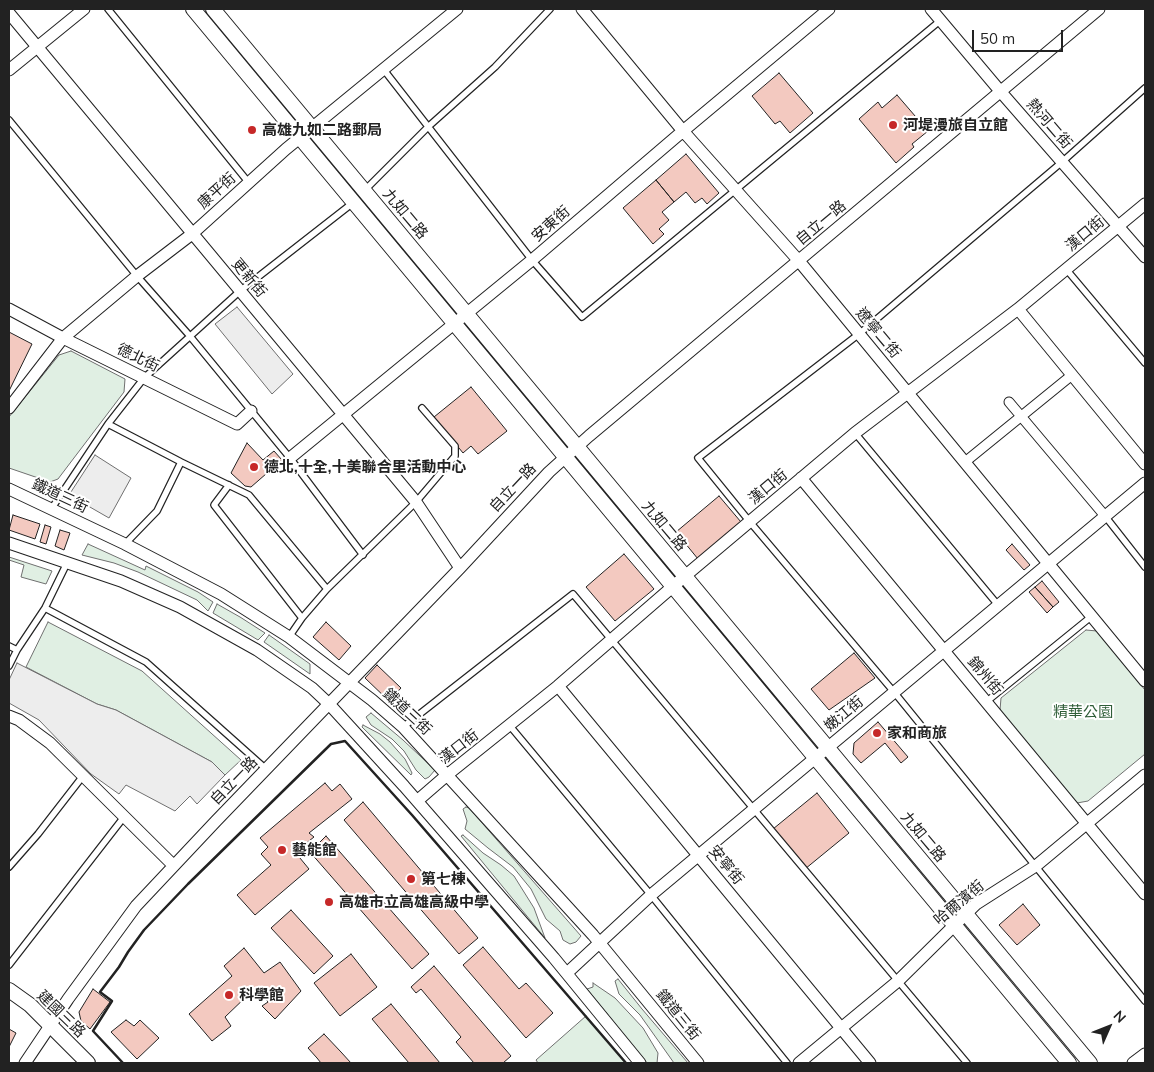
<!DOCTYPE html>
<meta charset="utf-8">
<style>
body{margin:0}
#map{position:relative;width:1154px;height:1072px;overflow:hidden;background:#fff;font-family:Mulish,sans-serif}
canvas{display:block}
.frame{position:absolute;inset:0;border:10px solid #222;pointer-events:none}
.north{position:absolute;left:1084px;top:1002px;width:50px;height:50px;-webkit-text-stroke:4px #fff;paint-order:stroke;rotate:46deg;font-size:14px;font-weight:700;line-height:20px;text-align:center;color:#222}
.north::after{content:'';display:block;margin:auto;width:18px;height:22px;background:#222;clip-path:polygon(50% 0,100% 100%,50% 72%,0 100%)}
.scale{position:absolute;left:972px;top:30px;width:91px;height:22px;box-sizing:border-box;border:2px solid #222;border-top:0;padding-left:6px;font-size:15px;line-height:18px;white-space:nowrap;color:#222;-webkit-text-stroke:4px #fff;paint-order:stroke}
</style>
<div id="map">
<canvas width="1154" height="1072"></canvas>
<div class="frame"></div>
<div class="north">N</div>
<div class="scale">50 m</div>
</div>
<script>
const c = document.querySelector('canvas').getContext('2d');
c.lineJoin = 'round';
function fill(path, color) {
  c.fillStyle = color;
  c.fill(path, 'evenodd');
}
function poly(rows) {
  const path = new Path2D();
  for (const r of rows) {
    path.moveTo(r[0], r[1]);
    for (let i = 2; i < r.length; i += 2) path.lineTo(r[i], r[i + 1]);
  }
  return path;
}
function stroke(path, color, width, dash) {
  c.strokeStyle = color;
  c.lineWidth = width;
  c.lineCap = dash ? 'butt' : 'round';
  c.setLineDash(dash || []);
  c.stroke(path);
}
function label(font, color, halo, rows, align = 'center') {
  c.font = font + ' Mulish,"Noto Sans TC",sans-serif';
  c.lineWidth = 4;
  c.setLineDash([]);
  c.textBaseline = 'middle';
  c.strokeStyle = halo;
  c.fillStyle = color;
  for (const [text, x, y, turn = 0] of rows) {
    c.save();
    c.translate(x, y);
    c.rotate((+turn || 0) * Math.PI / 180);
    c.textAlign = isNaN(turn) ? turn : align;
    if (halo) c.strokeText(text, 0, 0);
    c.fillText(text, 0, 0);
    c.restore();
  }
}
const green = poly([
 [71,351,125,379,124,392,58,479,50,482,9,468,9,417,59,355,71,351],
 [88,544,145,570,146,566,198,592,213,602,208,611,197,600,138,572,114,563,82,555,88,544],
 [9,557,52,571,46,584,21,577,24,565,9,560,9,557],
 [217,604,240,617,265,633,258,640,213,613,217,604],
 [48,622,142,671,241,760,225,775,212,762,116,710,97,704,26,667,48,622],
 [1086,630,1097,631,1145,690,1145,754,1088,801,1077,803,1000,710,1001,698,1086,630],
 [269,635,310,664,310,674,264,642,269,635],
 [371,713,403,740,435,770,429,777,425,779,416,770,404,751,392,739,371,725,366,717,371,713],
 [363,725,380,734,390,742,405,759,412,773,411,775,362,727,363,725],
 [466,807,469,808,581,936,576,942,570,944,563,940,560,931,546,919,531,889,513,867,488,848,465,829,467,821,463,809,466,807],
 [463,835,483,853,501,865,514,876,534,908,545,938,461,836,463,835],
 [618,979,642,1009,688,1063,674,1063,640,1015,619,994,615,981,618,979],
 [593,983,615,998,643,1028,658,1053,657,1063,647,1063,587,989,593,987,593,983],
 [586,1016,626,1063,538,1063,536,1060,586,1016]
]);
const parking = poly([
 [237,307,293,374,272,394,215,324,237,307],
 [95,455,131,478,109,518,69,495,95,455],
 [17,663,97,704,116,710,212,762,225,775,197,804,190,796,175,811,126,785,119,794,91,774,39,720,9,703,9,680,17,663]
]);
const building = poly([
 [779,73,813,113,790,133,780,121,775,124,752,96,779,73],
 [897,95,928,131,912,144,914,147,896,163,859,119,878,102,882,108,897,95],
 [686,154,719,193,707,204,702,198,695,203,686,192,674,202,656,180,686,154],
 [656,180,674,202,662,212,669,220,659,229,664,234,653,244,623,208,656,180],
 [9,332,32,344,9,391,9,332],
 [471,387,507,431,478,454,471,446,463,453,434,417,471,387],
 [247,443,263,460,274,451,282,460,251,487,245,486,231,473,247,443],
 [719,496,741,522,698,559,676,532,719,496],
 [13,515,40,524,35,539,9,530,13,515],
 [45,525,51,527,46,544,40,542,45,525],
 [60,530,70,533,64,550,55,546,60,530],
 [1012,544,1030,565,1024,570,1006,550,1012,544],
 [624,554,654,589,615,621,586,587,624,554],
 [1042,581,1059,602,1053,607,1035,587,1042,581],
 [1035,587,1053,607,1047,613,1029,592,1035,587],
 [326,622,351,646,339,660,313,637,326,622],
 [854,653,875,678,829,710,811,689,854,653],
 [377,665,401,688,389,701,365,678,377,665],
 [878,722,908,757,901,763,885,743,861,763,853,754,854,743,878,722],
 [325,783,332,791,340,784,352,799,309,833,314,837,295,852,309,869,255,915,237,895,271,865,261,854,268,847,260,838,325,783],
 [817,793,849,833,805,869,773,829,817,793],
 [363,802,478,938,459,954,344,820,363,802],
 [326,836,429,954,412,969,310,852,326,836],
 [1023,904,1040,925,1017,945,999,925,1023,904],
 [291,910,333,956,314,974,271,928,291,910],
 [483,947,519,989,526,983,553,1013,526,1038,463,965,483,947],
 [244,948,264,973,280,962,301,991,275,1019,262,1006,268,1002,264,996,256,991,249,994,225,1017,231,1026,212,1041,189,1014,232,976,224,966,244,948],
 [351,954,377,987,340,1016,314,983,351,954],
 [434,966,511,1056,503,1063,474,1063,456,1042,461,1037,421,989,416,993,411,987,434,966],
 [93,989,110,1002,90,1029,81,1021,79,1012,93,989],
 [391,1004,440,1063,409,1063,372,1019,391,1004],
 [126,1020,134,1026,140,1020,159,1038,137,1059,111,1032,126,1020],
 [9,1029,16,1033,9,1047,9,1029],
 [324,1034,341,1052,351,1063,321,1063,317,1058,308,1048,324,1034]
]);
const service = poly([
 [108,9,249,183],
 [384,70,532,260,582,317,941,20],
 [1145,88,1062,162,859,334,698,458,750,522,894,692,1145,1001],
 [9,120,137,276,189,335,290,458,363,555],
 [364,191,429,126,495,67,550,9],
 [1066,269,1145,363],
 [108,424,181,462,249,495,327,589],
 [855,433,998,605],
 [229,485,214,505,302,618],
 [52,508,108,424,144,378,240,291,354,202],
 [1105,516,1145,567],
 [125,544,157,511,181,462],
 [45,608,146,662,266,769],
 [289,637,302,618,327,589,416,502,455,456,455,446,422,408],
 [9,646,17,650],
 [9,666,17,650,45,608,67,563],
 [986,702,1092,616],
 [510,726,651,895,787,1063],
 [403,727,573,594,967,1063],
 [9,867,38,834,83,776],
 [9,965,124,817]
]);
const pedestrian = poly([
 [1009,402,1105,516],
 [965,462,1072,375]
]);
const minor = poly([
 [582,9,683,131,799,261,1145,681],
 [931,9,1000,91,1145,257],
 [9,13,416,502,460,568],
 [9,70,84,9],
 [9,309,63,338,237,424,251,411],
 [1018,309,1145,464],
 [9,408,63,338,137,276,192,234,286,149,457,9],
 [290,458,532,260,683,131,829,9],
 [801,478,1145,894],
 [9,489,125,544,221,594,289,637,372,700,403,727,593,935,698,1063],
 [9,543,121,581,180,607,257,650,312,688,329,704,404,786,554,958,640,1063],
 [558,686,870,1063],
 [9,716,19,720,50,743,173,865],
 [417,801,447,775,558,686,685,576,855,433,1018,309,1145,204],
 [567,973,651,895,1145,483],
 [25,1063,68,999,136,906,216,821,460,568,549,472,589,436,1099,9],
 [799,1063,898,981,976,904,1037,865,1145,775],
 [1133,1063,1145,1054]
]);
const tertiary = poly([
 [193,9,1069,1063],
 [213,9,1090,1063],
 [9,990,30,1005,88,1063]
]);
const wall = poly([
 [123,1063,93,1031,112,1001,100,992,119,967,128,952,144,930,188,884,331,744,345,741,412,815,626,1063]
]);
const markers = [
 [893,125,5,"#c62828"],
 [252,130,5,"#c62828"],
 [254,467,5,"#c62828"],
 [877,733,5,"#c62828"],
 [282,850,5,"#c62828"],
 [411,879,5,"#c62828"],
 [329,902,5,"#c62828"],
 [229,995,5,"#c62828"]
];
const streetNames = [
 ["熱河二街",1049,124,49],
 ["康平街",217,191,-42],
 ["九如二路",405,214,50],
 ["自立一路",821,223,-40],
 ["安東街",551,224,-41],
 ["漢口街",1085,234,-40],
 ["更新街",249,278,50],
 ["遼寧二街",878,333,50],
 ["德北街",138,358,26],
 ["漢口街",768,487,-40],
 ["自立一路",513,488,-47],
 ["鐵道三街",60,496,25],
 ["九如二路",664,526,50],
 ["錦州街",985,676,50],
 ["鐵道三街",407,712,43],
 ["嫩江街",844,714,-40],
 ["漢口街",459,747,-38],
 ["自立一路",234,781,-46],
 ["九如二路",923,837,50],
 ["安寧街",726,865,51],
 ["哈爾濱街",959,903,-40],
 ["建國三路",61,1014,44],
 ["鐵道三街",678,1015,51]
];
const poiNames = [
 ["河堤漫旅自立館",903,125],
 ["高雄九如二路郵局",262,130],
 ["德北,十全,十美聯合里活動中心",264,467],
 ["家和商旅",887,733],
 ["藝能館",292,850],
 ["第七棟",421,879],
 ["高雄市立高雄高級中學",339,902],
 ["科學館",239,995]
];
const parkNames = [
 ["精華公園",1083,712]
];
fill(green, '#e0efe3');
stroke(green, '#6f6f6f', 1);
fill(parking, '#ededed');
stroke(parking, '#6f6f6f', 1);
fill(building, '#f3c9c0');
stroke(building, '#222', 1);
stroke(service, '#222', 8);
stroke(pedestrian, '#222', 11);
stroke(minor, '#222', 13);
stroke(tertiary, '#222', 16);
stroke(service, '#fff', 5.5);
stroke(pedestrian, '#fff', 9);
stroke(minor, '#fff', 11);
stroke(tertiary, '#fff', 14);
stroke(wall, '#222', 2.5);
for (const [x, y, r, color] of markers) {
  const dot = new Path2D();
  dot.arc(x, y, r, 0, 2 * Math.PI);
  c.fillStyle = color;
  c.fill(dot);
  stroke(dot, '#fff', 2);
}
label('15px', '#222', '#fff', streetNames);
label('bold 15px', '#222', '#fff', poiNames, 'left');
label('15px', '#2f5e38', '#fff', parkNames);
</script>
